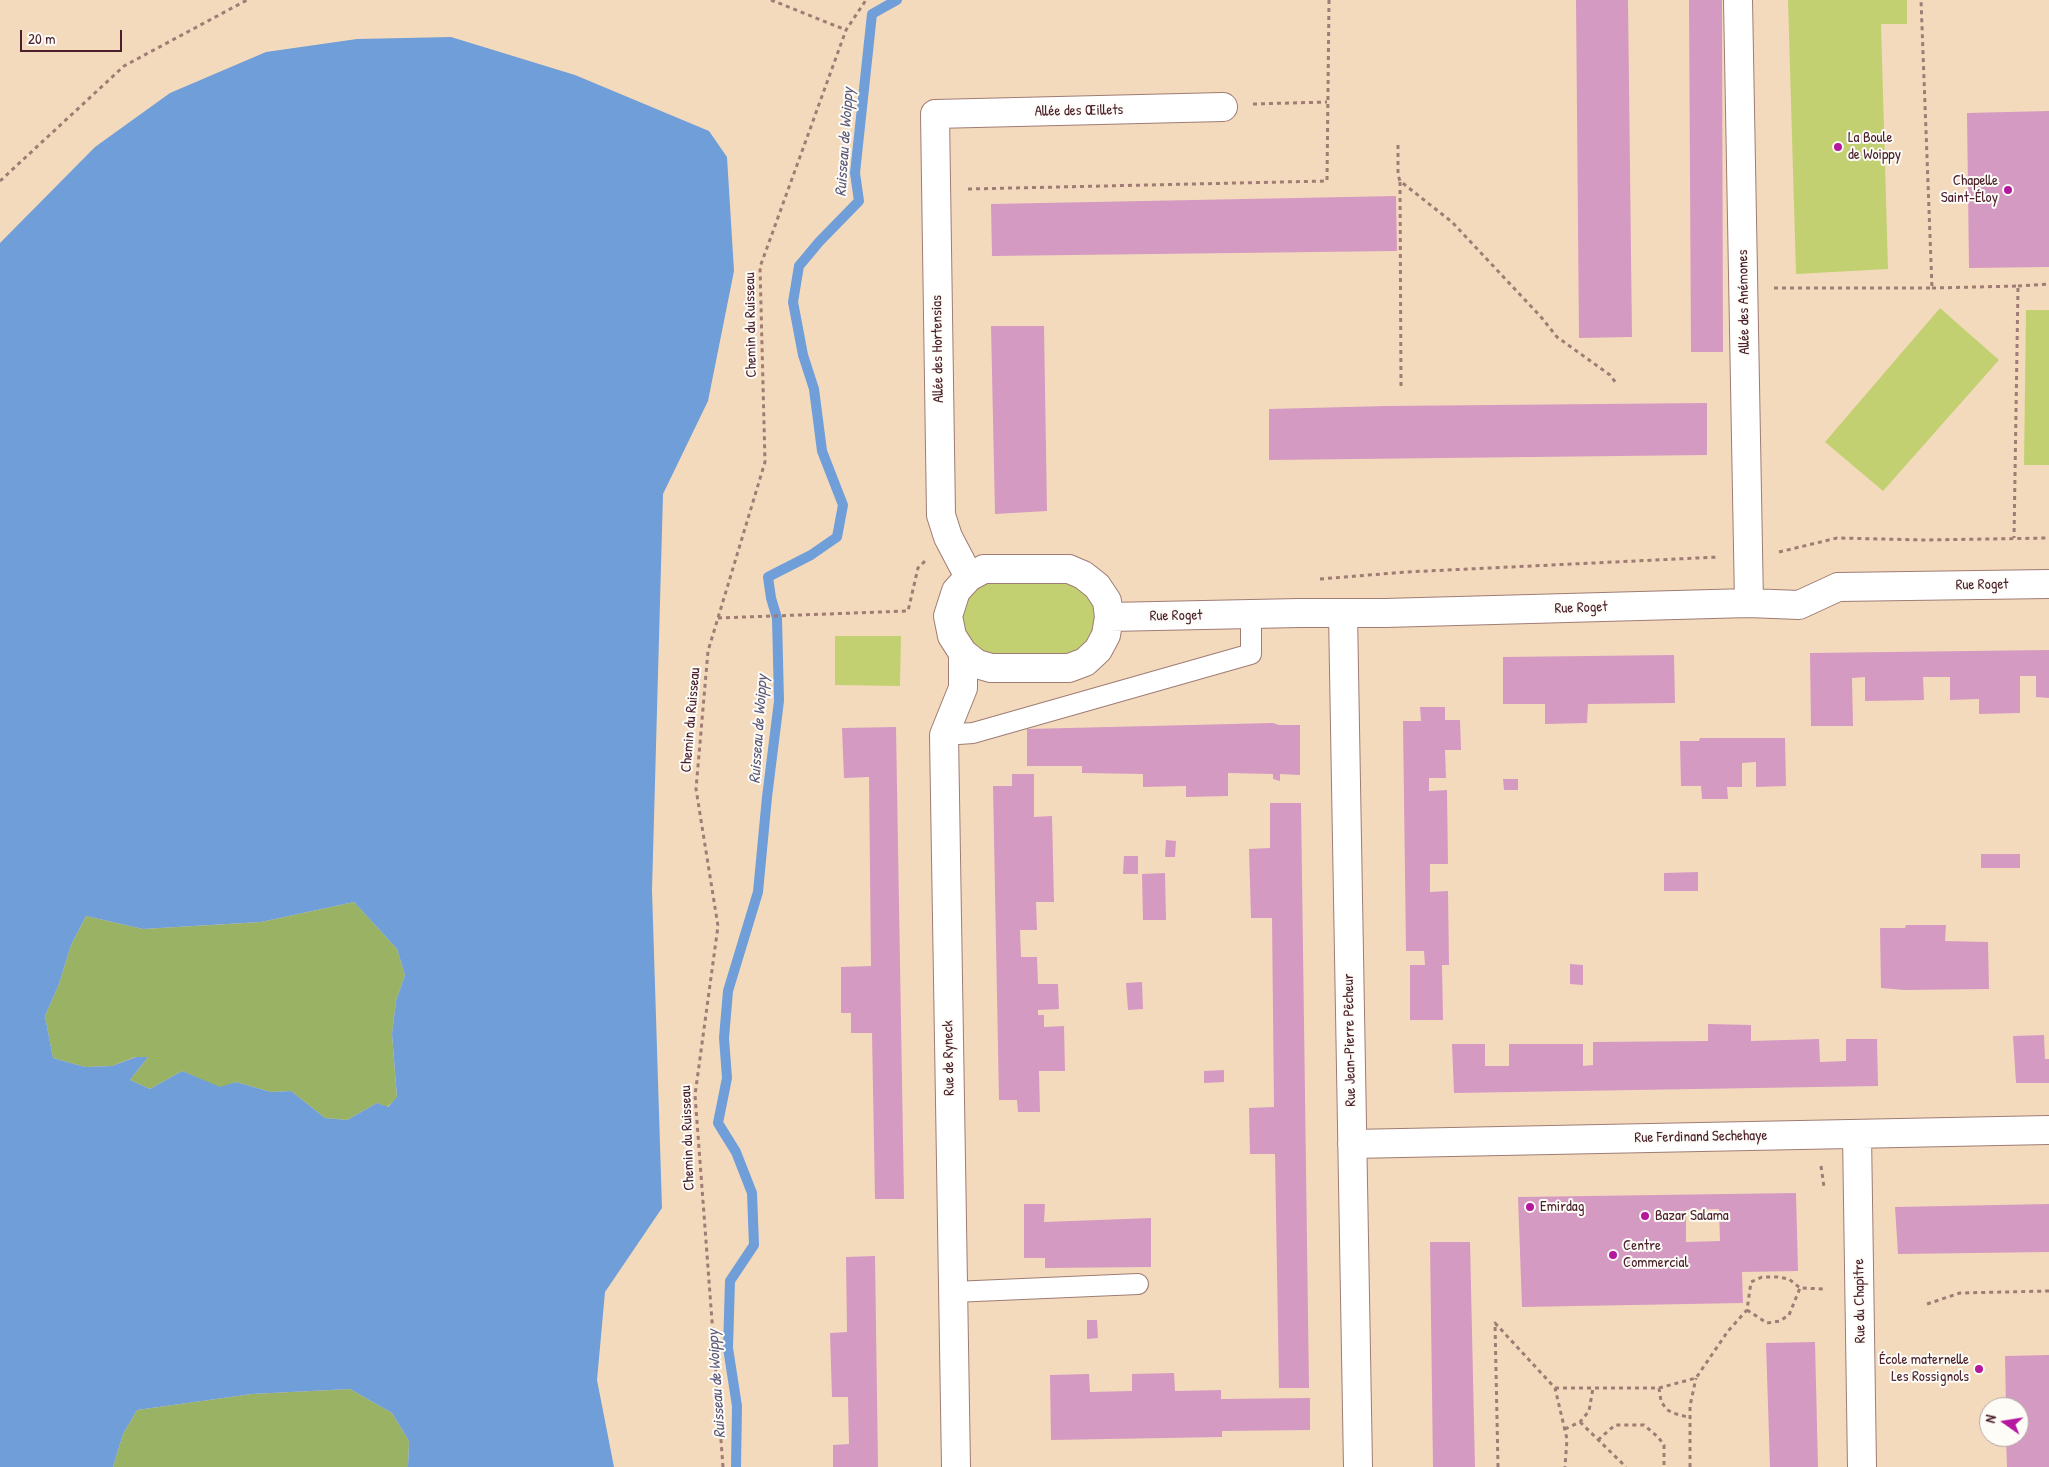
<!DOCTYPE html>
<meta charset="utf-8">
<style>
body{margin:0}
#map{position:relative;width:2049px;height:1467px;overflow:hidden;background:#f4dabd;font-family:"Patrick Hand",sans-serif}
canvas{display:block}
.north{position:absolute;left:1979px;top:1397px;width:50px;height:50px;box-sizing:border-box;background:#fdfcf7;border:1px solid #b5a4a5;border-radius:50%;rotate:283deg;font-size:14px;font-weight:700;line-height:20px;text-align:center;color:#4a1f2b}
.north::after{content:'';display:block;margin:auto;width:18px;height:22px;background:#b5179e;clip-path:polygon(50% 0,100% 100%,50% 72%,0 100%)}
.scale{position:absolute;left:20px;top:30px;width:102px;height:22px;box-sizing:border-box;border:2px solid #4a1f2b;border-top:0;padding-left:6px;font-size:15px;line-height:18px;white-space:nowrap;color:#4a1f2b;-webkit-text-stroke:4px #fdfcf7;paint-order:stroke}
</style>
<div id="map">
<canvas width="2049" height="1467"></canvas>
<div class="north">N</div>
<div class="scale">20 m</div>
</div>
<script>
const c = document.querySelector('canvas').getContext('2d');
c.lineJoin = 'round';
function fill(path, color) {
  c.fillStyle = color;
  c.fill(path, 'evenodd');
}
function poly(rows) {
  const path = new Path2D();
  for (const r of rows) {
    path.moveTo(r[0], r[1]);
    for (let i = 2; i < r.length; i += 2) path.lineTo(r[i], r[i + 1]);
  }
  return path;
}
function stroke(path, color, width, dash) {
  c.strokeStyle = color;
  c.lineWidth = width;
  c.lineCap = dash ? 'butt' : 'round';
  c.setLineDash(dash || []);
  c.stroke(path);
}
function label(font, color, halo, rows, align = 'center') {
  c.font = font + ' "Patrick Hand",sans-serif';
  c.lineWidth = 4;
  c.setLineDash([]);
  c.textBaseline = 'middle';
  c.strokeStyle = halo;
  c.fillStyle = color;
  for (const [text, x, y, turn = 0] of rows) {
    c.save();
    c.translate(x, y);
    c.rotate((+turn || 0) * Math.PI / 180);
    c.textAlign = isNaN(turn) ? turn : align;
    if (halo) c.strokeText(text, 0, 0);
    c.fillText(text, 0, 0);
    c.restore();
  }
}
const green = poly([
 [1788,0,1907,0,1907,24,1881,24,1888,269,1796,274],
 [1940,308,1999,360,1883,491,1825,442],
 [2026,310,2049,310,2049,465,2024,465],
 [1068,581,1079,585,1095,602,1098,625,1086,646,1068,655,991,656,969,643,960,617,967,597,985,582],
 [835,636,901,636,900,686,835,685]
]);
const forest = poly([
 [354,902,397,949,405,975,396,1001,392,1034,397,1098,387,1107,377,1103,347,1120,325,1118,291,1091,271,1092,236,1082,220,1088,182,1071,150,1089,130,1080,148,1057,135,1057,112,1066,85,1067,53,1058,45,1016,59,984,71,945,86,916,143,929,261,922],
 [350,1389,392,1413,409,1441,408,1467,113,1467,123,1434,137,1410,252,1394]
]);
const water = poly([
 [451,37,575,75,709,131,727,157,734,271,708,401,663,494,652,890,662,1208,605,1292,597,1380,614,1467,408,1467,409,1441,392,1413,350,1389,252,1394,137,1410,123,1434,113,1467,0,1467,0,243,95,147,170,93,266,52,357,39],
 [354,902,397,949,405,975,396,1001,392,1034,397,1097,388,1107,377,1103,347,1120,325,1118,291,1091,271,1092,236,1082,220,1087,182,1071,150,1089,130,1080,148,1057,136,1057,112,1066,85,1067,53,1058,45,1016,59,984,71,945,86,916,143,929,261,922]
]);
const stream = poly([
 [736,1467,737,1406,728,1348,730,1281,754,1245,752,1193,736,1152,718,1123,727,1078,724,1038,728,991,758,892,767,797,779,701,777,618,771,598,768,577,811,555,837,537,843,505,822,451,814,389,803,355,793,302,799,266,819,242,859,201,855,173,872,14,897,0]
]);
const building = poly([
 [1576,0,1628,0,1632,337,1579,338],
 [1689,0,1722,0,1723,352,1691,352],
 [2049,111,2049,267,1969,268,1967,113],
 [1396,196,1397,251,992,256,991,204],
 [991,326,1044,326,1047,511,995,514],
 [1707,403,1707,455,1269,460,1269,409,1386,406],
 [2049,650,2049,698,2036,697,2036,676,2020,676,2020,713,1979,714,1979,699,1950,700,1950,677,1923,677,1924,700,1865,701,1865,677,1852,678,1853,726,1811,726,1810,653],
 [1674,655,1675,703,1588,704,1587,723,1545,724,1545,704,1503,704,1503,657],
 [1420,707,1445,707,1445,720,1460,720,1461,750,1445,750,1446,778,1429,778,1429,791,1447,790,1448,864,1430,864,1430,892,1448,891,1449,965,1442,965,1443,1020,1410,1020,1410,965,1425,965,1424,951,1406,951,1403,721,1421,721],
 [1273,723,1279,725,1300,725,1300,775,1280,774,1280,781,1273,779,1273,774,1228,773,1228,796,1186,797,1186,786,1143,787,1143,774,1082,773,1082,766,1027,766,1027,729],
 [896,727,904,1199,875,1199,872,1033,851,1033,851,1013,841,1013,841,967,871,966,869,777,844,778,842,728],
 [1700,738,1785,738,1786,786,1756,787,1756,762,1742,763,1742,787,1727,787,1728,799,1702,799,1701,786,1681,786,1680,741,1699,741],
 [1012,774,1034,774,1034,817,1052,816,1054,902,1036,902,1037,930,1020,930,1021,957,1037,957,1038,984,1058,984,1059,1009,1038,1010,1038,1015,1044,1015,1044,1027,1064,1026,1065,1071,1039,1071,1040,1112,1018,1112,1017,1100,999,1100,993,786,1012,786],
 [1503,779,1518,779,1518,790,1504,790],
 [1270,803,1301,803,1309,1388,1279,1388,1275,1154,1250,1154,1249,1108,1274,1107,1272,918,1251,918,1249,849,1270,848],
 [1166,840,1176,841,1175,857,1165,857],
 [1981,854,2020,854,2020,868,1981,868],
 [1124,856,1138,856,1138,874,1123,874],
 [1698,872,1698,891,1664,891,1664,873],
 [1165,873,1166,920,1143,920,1142,874],
 [1906,925,1946,925,1945,941,1988,942,1989,989,1904,990,1881,988,1880,928,1905,928],
 [1570,964,1583,965,1583,985,1570,984],
 [1142,982,1143,1009,1128,1010,1126,983],
 [1708,1024,1751,1025,1751,1041,1819,1039,1820,1062,1846,1061,1846,1039,1877,1039,1878,1086,1454,1093,1452,1044,1485,1044,1485,1066,1509,1066,1509,1044,1583,1044,1583,1066,1593,1065,1593,1042,1708,1041],
 [2044,1035,2045,1059,2049,1059,2049,1083,2016,1083,2013,1036],
 [1224,1070,1224,1082,1204,1083,1204,1071],
 [1796,1193,1798,1271,1742,1272,1743,1303,1522,1307,1518,1197],
 [1719,1209,1720,1241,1686,1242,1686,1210],
 [1024,1204,1045,1204,1044,1222,1151,1218,1151,1267,1045,1268,1045,1258,1024,1258],
 [2049,1204,2049,1252,1898,1254,1895,1207],
 [1430,1242,1470,1242,1475,1467,1433,1467],
 [875,1256,878,1467,833,1467,833,1445,849,1444,848,1397,832,1397,830,1333,847,1332,846,1257],
 [1087,1320,1097,1320,1098,1338,1087,1339],
 [1815,1342,1818,1467,1770,1467,1766,1343],
 [2049,1355,2049,1467,2007,1467,2006,1437,2019,1437,2019,1407,2006,1407,2005,1356],
 [1174,1373,1175,1391,1221,1390,1221,1399,1310,1398,1310,1430,1222,1431,1222,1437,1051,1440,1050,1375,1089,1374,1090,1392,1132,1391,1132,1374]
]);
const path = poly([
 [771,0,846,30],
 [1253,104,1327,102],
 [1398,145,1398,175,1400,181,1452,222,1541,317,1557,337,1610,375,1616,383],
 [0,181,124,66,247,0],
 [1400,182,1401,387],
 [968,189,1327,181,1329,0],
 [2018,286,2049,284],
 [1774,288,1932,288,1921,0],
 [1932,288,2018,286,2014,538],
 [1779,552,1837,538,1925,540,2049,538],
 [1320,579,1406,572,1718,557],
 [718,618,908,611,918,568,926,560],
 [1821,1166,1824,1187],
 [1927,1304,1960,1293,2049,1291],
 [1747,1310,1767,1323,1780,1321,1789,1315,1800,1288],
 [1555,1388,1659,1388,1696,1378,1728,1331,1747,1310,1751,1282,1762,1277,1778,1277,1789,1279,1800,1288,1825,1289],
 [1659,1388,1661,1401,1666,1409,1673,1413,1691,1418],
 [1580,1422,1626,1467],
 [1565,1429,1580,1422,1589,1411,1593,1388],
 [1598,1440,1615,1425,1644,1425,1658,1437,1664,1445,1664,1467],
 [723,1467,695,1095,718,926,696,789,708,651,765,462,760,267,846,30,866,0],
 [1498,1467,1495,1323,1555,1388,1567,1439,1565,1467],
 [1690,1467,1690,1406,1696,1378]
]);
const lane = poly([
 [944,735,973,733,1251,654,1251,614],
 [953,1292,1138,1284]
]);
const street = poly([
 [1738,0,1749,603],
 [984,569,1069,569,1083,575,1097,586,1107,601,1109,617,1106,635,1098,650,1085,662,1069,668,991,668,977,664,963,653,952,636,948,616,956,591,969,577,984,569],
 [969,577,948,537,941,515,935,114,1223,107],
 [1343,613,1358,1467],
 [1109,617,1299,613,1385,613,1749,603,1799,605,1838,587,2049,584],
 [1857,1134,1862,1467],
 [1352,1144,2049,1130],
 [956,1467,944,735,963,688,963,653]
]);
const markers = [
 [1838,147,5,"#b5179e"],
 [2008,190,5,"#b5179e"],
 [1530,1207,5,"#b5179e"],
 [1645,1216,5,"#b5179e"],
 [1613,1255,5,"#b5179e"],
 [1979,1369,5,"#b5179e"]
];
const streetNames = [
 ["Allée des Œillets",1079,111,-1],
 ["Allée des Anémones",1744,302,-91],
 ["Chemin du Ruisseau",751,325,-91],
 ["Allée des Hortensias",938,349,-91],
 ["Rue Roget",1982,585,-1],
 ["Rue Roget",1581,608,-2],
 ["Rue Roget",1176,616,-1],
 ["Chemin du Ruisseau",691,720,-85],
 ["Rue Jean-Pierre Pêcheur",1350,1040,-91],
 ["Rue de Ryneck",949,1058,-91],
 ["Rue Ferdinand Sechehaye",1701,1137,-1],
 ["Chemin du Ruisseau",688,1138,-92],
 ["Rue du Chapitre",1860,1301,-91]
];
const poiNames = [
 ["La Boule",1848,138],
 ["de Woippy",1848,155],
 ["Chapelle",1998,181,"right"],
 ["Saint-Éloy",1998,198,"right"],
 ["Emirdag",1540,1207],
 ["Bazar Salama",1655,1216],
 ["Centre",1623,1246],
 ["Commercial",1623,1263],
 ["École maternelle",1969,1360,"right"],
 ["Les Rossignols",1969,1377,"right"]
];
const waterNames = [
 ["Ruisseau de Woippy",845,142,-86],
 ["Ruisseau de Woippy",759,729,-86],
 ["Ruisseau de Woippy",717,1384,-94]
];
fill(green, '#c3d072');
fill(forest, '#9ab264');
fill(water, '#6f9ed8');
stroke(stream, '#6f9ed8', 10);
fill(building, '#d49ac2');
stroke(lane, '#9f7c74', 22);
stroke(street, '#9f7c74', 30);
stroke(path, '#9f7c74', 3, [4, 4]);
stroke(lane, '#fff', 20);
stroke(street, '#fff', 28);
for (const [x, y, r, color] of markers) {
  const dot = new Path2D();
  dot.arc(x, y, r, 0, 2 * Math.PI);
  c.fillStyle = color;
  c.fill(dot);
  stroke(dot, '#fdfcf7', 2);
}
label('15px', '#4a1f2b', '#fdfcf7', streetNames);
label('15px', '#4a1f2b', '#fdfcf7', poiNames, 'left');
label('italic 16px', '#5b5879', '#fdfcf7', waterNames);
</script>
